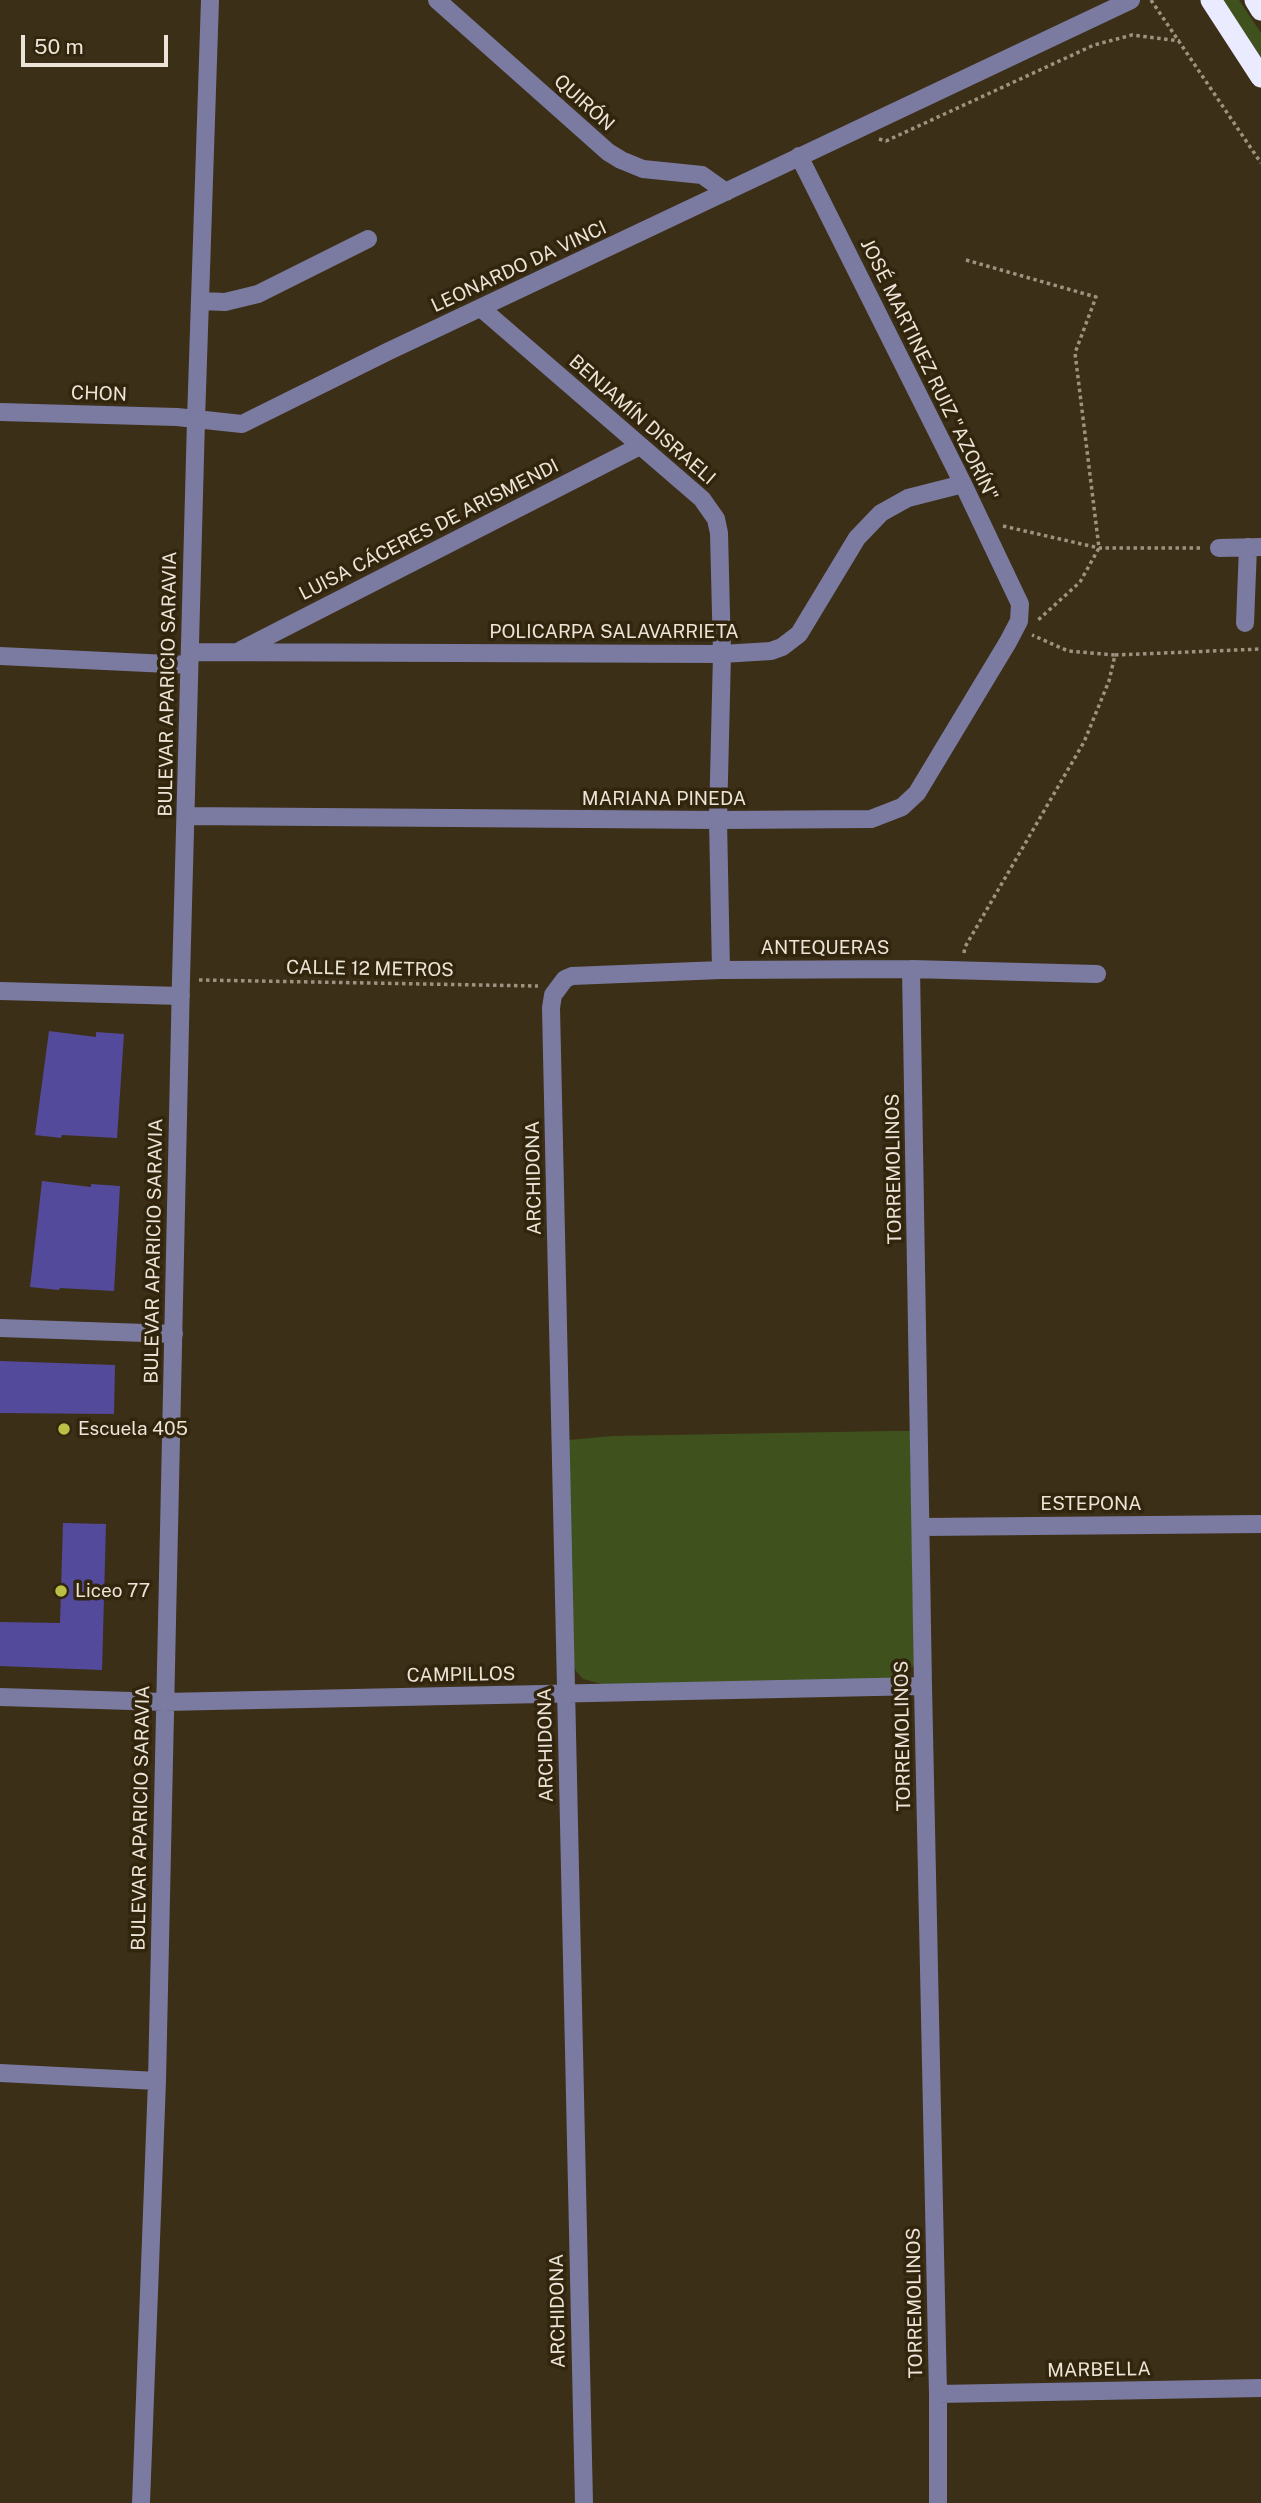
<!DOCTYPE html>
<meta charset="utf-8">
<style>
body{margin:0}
#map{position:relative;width:1261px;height:2503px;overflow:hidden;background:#3c2f17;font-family:"Public Sans",sans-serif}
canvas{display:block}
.scale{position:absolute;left:21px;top:35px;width:147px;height:32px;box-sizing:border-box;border:4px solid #ece4d6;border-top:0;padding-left:9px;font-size:21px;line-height:24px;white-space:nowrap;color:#ece4d6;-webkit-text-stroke:5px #32250d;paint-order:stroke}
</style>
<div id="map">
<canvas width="1261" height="2503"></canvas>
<div class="scale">50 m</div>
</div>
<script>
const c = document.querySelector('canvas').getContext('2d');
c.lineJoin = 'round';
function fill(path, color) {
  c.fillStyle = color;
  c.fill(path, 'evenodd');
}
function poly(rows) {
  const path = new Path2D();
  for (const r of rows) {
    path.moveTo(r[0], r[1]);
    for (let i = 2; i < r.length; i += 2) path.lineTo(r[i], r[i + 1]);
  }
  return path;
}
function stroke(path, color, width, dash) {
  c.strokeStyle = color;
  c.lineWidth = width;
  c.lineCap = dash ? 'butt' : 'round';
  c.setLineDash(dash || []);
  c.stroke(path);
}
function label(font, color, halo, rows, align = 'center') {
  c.font = font + ' "Public Sans",sans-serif';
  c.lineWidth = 7;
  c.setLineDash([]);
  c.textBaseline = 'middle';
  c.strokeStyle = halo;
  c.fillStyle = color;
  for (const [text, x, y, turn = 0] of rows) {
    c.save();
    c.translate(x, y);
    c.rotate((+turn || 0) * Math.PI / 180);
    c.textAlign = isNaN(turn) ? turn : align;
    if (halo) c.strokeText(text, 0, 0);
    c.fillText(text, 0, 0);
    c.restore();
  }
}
const green = poly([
 [1223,0,1239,0,1261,33,1261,58],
 [891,1431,910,1431,914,1665,905,1676,895,1680,602,1684,583,1679,576,1671,572,1660,568,1440,613,1436]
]);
const building = poly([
 [49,1031,96,1037,96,1032,124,1034,117,1138,62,1135,61,1138,35,1135],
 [42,1181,91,1187,91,1184,120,1186,114,1291,60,1288,59,1290,30,1287],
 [0,1361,115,1365,114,1414,0,1413],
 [63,1523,106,1524,102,1670,0,1666,0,1622,60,1623]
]);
const path = poly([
 [1151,0,1261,163],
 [879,139,886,141,1094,45,1132,35,1180,41],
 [966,260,1096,297,1075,353,1099,548,1080,582,1037,621],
 [1003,526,1099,548,1203,548],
 [1115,655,1261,649],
 [964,953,965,947,1084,742,1109,681,1115,655,1068,651,1032,635],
 [199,980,538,986]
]);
const minor = poly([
 [437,0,608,152,621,160,643,169,702,175,726,192],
 [201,301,225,302,258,294,368,239],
 [482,309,702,499,716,519,719,533,722,654,718,820,721,970],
 [0,412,177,417,242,424,389,351,1131,0],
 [1219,548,1261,547],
 [1245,623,1248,547],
 [241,650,640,446],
 [190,652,722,654,771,651,782,647,799,634,857,538,881,513,908,498,963,484],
 [0,656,189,665],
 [186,816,718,820,871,819,902,807,917,793,1008,642,1019,621,1020,604,963,484,799,156],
 [911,969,923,1686,938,2394,938,2503],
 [0,991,181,996],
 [0,1328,174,1334],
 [922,1527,1261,1524],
 [0,1697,164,1702,923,1686],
 [0,2073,157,2081],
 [938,2394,1261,2388],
 [141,2503,157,2081,181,979,196,420,210,0],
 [584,2503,551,1008,553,995,565,979,572,976,721,970,911,969,1097,974]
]);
const highway = poly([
 [1211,0,1261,77],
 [1255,0,1261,10]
]);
const markers = [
 [64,1429,7,"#bac045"],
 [61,1591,7,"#bac045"]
];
const streetNames = [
 ["QUIRÓN",584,103,42],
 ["LEONARDO DA VINCI",519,267,-25],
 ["JOSÉ MARTINEZ RUIZ \"AZORÍN\"",929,370,64],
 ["CHON",99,394,2],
 ["BENJAMÍN DISRAELI",642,420,41],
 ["LUISA CÁCERES DE ARISMENDI",429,530,-27],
 ["POLICARPA SALAVARRIETA",614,632],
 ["BULEVAR APARICIO SARAVIA",168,684,-89],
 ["MARIANA PINEDA",664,799],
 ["ANTEQUERAS",825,948],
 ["CALLE 12 METROS",370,969,1],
 ["TORREMOLINOS",894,1169,-91],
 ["ARCHIDONA",534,1178,-91],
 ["BULEVAR APARICIO SARAVIA",154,1251,-89],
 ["ESTEPONA",1091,1504],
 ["CAMPILLOS",461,1675,-1],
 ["TORREMOLINOS",903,1736,-91],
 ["ARCHIDONA",546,1745,-91],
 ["BULEVAR APARICIO SARAVIA",141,1818,-89],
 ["TORREMOLINOS",915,2303,-91],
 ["ARCHIDONA",558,2311,-91],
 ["MARBELLA",1099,2370,-1]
];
const poiNames = [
 ["Escuela 405",78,1429],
 ["Liceo 77",75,1591]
];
fill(green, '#3f521e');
fill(building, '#544a9c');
stroke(path, '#9d9380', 3.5, [3.5, 3.5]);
stroke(minor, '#7b7ba2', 18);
stroke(highway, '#eaebfe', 21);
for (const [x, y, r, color] of markers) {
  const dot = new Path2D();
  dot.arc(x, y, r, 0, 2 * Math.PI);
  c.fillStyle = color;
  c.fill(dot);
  stroke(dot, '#32250d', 2.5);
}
label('19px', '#ece4d6', '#32250d', streetNames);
label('19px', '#ece4d6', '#32250d', poiNames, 'left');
</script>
